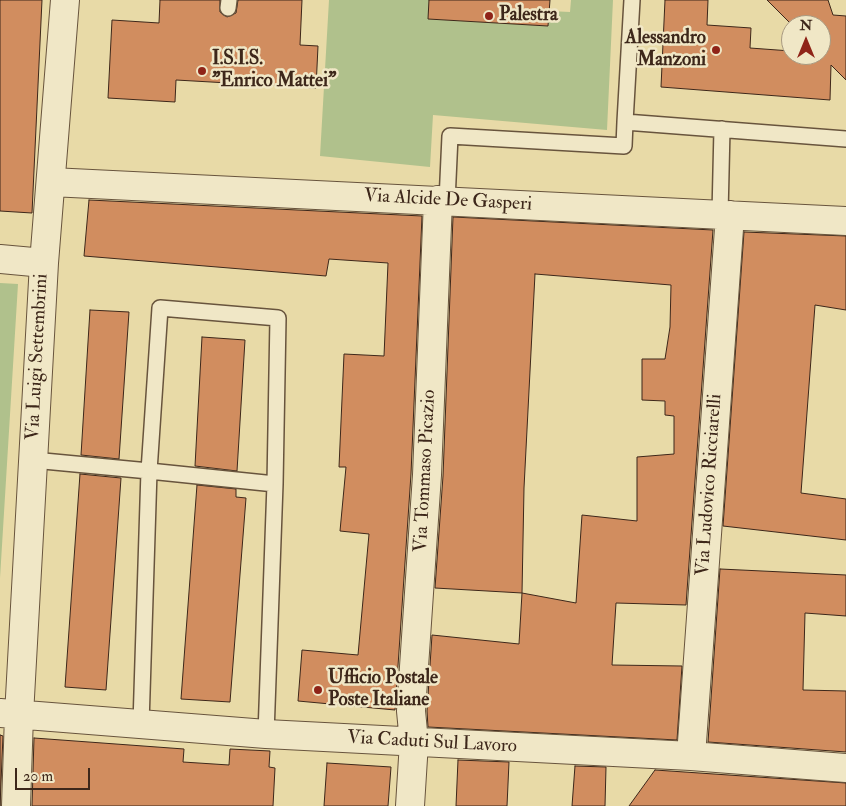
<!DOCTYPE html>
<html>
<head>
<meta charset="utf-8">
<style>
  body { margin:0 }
  #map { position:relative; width:846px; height:806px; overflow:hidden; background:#e8daa7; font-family:"IM FELL Double Pica",serif }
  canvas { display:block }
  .north { position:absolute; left:781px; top:15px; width:50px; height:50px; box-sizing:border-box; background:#f0e7c6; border:1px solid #a89a81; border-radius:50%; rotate:0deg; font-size:14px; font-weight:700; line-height:20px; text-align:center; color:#3d271a }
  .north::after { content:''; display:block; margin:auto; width:18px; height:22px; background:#8f2418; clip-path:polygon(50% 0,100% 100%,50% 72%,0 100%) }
  .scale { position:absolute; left:15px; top:768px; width:75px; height:22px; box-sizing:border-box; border:2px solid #3d271a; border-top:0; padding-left:6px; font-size:15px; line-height:18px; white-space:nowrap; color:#3d271a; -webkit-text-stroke:4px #f0e7c6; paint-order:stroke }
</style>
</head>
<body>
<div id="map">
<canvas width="846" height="806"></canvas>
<div class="north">N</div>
<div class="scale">20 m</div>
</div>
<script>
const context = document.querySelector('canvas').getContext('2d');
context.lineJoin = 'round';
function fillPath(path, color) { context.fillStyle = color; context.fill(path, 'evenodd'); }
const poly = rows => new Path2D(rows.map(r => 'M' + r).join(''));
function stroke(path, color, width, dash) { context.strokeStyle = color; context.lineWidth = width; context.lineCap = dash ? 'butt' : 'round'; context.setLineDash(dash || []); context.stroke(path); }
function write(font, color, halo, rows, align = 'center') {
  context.font = font + ' "IM FELL Double Pica",serif'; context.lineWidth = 5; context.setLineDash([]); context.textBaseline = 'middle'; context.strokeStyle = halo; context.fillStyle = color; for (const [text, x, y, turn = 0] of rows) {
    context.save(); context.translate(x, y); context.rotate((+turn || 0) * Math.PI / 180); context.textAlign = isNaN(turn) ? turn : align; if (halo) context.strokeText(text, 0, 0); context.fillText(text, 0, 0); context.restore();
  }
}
const green = poly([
  [329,0,429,0,429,19,548,26,549,11,570,12,571,0,613,0,607,130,433,115,430,167,320,156],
  [0,283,18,284,0,578]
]);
const building = poly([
  [0,0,42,0,32,213,0,211,0,0],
  [160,0,220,0,220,12,227,17,236,13,238,0,302,0,300,45,318,46,316,88,176,80,175,102,108,98,112,20,159,23,160,0],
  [429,0,550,0,548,26,428,19,429,0],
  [665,0,708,0,707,25,751,28,750,48,791,51,791,55,821,55,821,25,792,25,767,0,828,0,833,15,846,16,846,80,831,65,830,100,661,87,665,0],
  [89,200,422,216,411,474,395,710,298,701,302,650,358,655,369,534,340,531,346,467,339,467,344,354,384,356,388,263,329,259,326,276,84,256,89,200],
  [453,217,713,230,686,605,616,603,612,665,682,666,677,740,428,727,427,711,432,635,519,644,522,593,435,588,443,476,453,217],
  [535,274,671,285,670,327,665,359,642,359,642,400,665,401,665,415,674,416,674,454,637,457,637,521,582,515,576,603,522,593,524,488,535,274],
  [744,232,846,236,846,310,815,305,801,493,846,499,846,540,723,526,744,232],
  [90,310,129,312,119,459,81,455,90,310],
  [202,337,245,340,237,471,195,466,202,337],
  [80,474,121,478,106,690,65,687,80,474],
  [197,485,236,489,236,497,246,498,230,702,181,699,197,485],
  [720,569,846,575,846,616,805,613,803,690,846,691,846,752,708,742,720,569],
  [0,735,3,736,0,806,0,735],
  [34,738,184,749,183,762,229,765,230,749,270,751,269,767,275,768,273,806,32,806,34,738],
  [458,760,509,762,507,806,456,806,458,760],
  [327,763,391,767,388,806,324,806,327,763],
  [575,766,606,767,605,806,572,806,575,766],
  [655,770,846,783,846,806,629,806,655,770]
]);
const lane = poly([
  [632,0,625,122,846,139],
  [228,8,229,0],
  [447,201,450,136,624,146,625,122],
  [720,214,722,129],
  [33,460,149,471,275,484,278,318,160,308,149,471,141,724],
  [266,734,275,484]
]);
const street = poly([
  [51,182,846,221],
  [0,259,44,263],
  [0,713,266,734,691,756,846,768],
  [691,756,730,215],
  [16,806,19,715,44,263,65,0],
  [410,806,414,742,411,711,427,475,438,200]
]);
const markers = [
  [489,16,5,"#8f2418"],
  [716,50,5,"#8f2418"],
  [202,71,5,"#8f2418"],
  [318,690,5,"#8f2418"]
];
const poiNames = [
  ["Palestra",499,16],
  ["Alessandro",706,39,"right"],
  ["Manzoni",706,61,"right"],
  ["I.S.I.S.",212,60],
  ["\"Enrico Mattei\"",212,82],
  ["Ufficio Postale",328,679],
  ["Poste Italiane",328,701]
];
const streetNames = [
  ["Via Alcide De Gasperi",448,201,3],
  ["Via Luigi Settembrini",38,357,-87],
  ["Via Tommaso Picazio",426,471,-87],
  ["Via Ludovico Ricciarelli",710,485,-86],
  ["Via Caduti Sul Lavoro",432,743,3]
];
fillPath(green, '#b0c18c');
fillPath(building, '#d18d5f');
stroke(building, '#3d271a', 1);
stroke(lane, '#68543d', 18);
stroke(street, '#68543d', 30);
stroke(lane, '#f0e7c6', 15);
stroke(street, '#f0e7c6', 28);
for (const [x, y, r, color] of markers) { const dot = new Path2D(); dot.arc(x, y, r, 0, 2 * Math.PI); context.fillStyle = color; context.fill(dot); stroke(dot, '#f0e7c6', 2); }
write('bold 19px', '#3d271a', '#f0e7c6', poiNames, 'left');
write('19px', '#3d271a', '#f0e7c6', streetNames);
</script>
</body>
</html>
